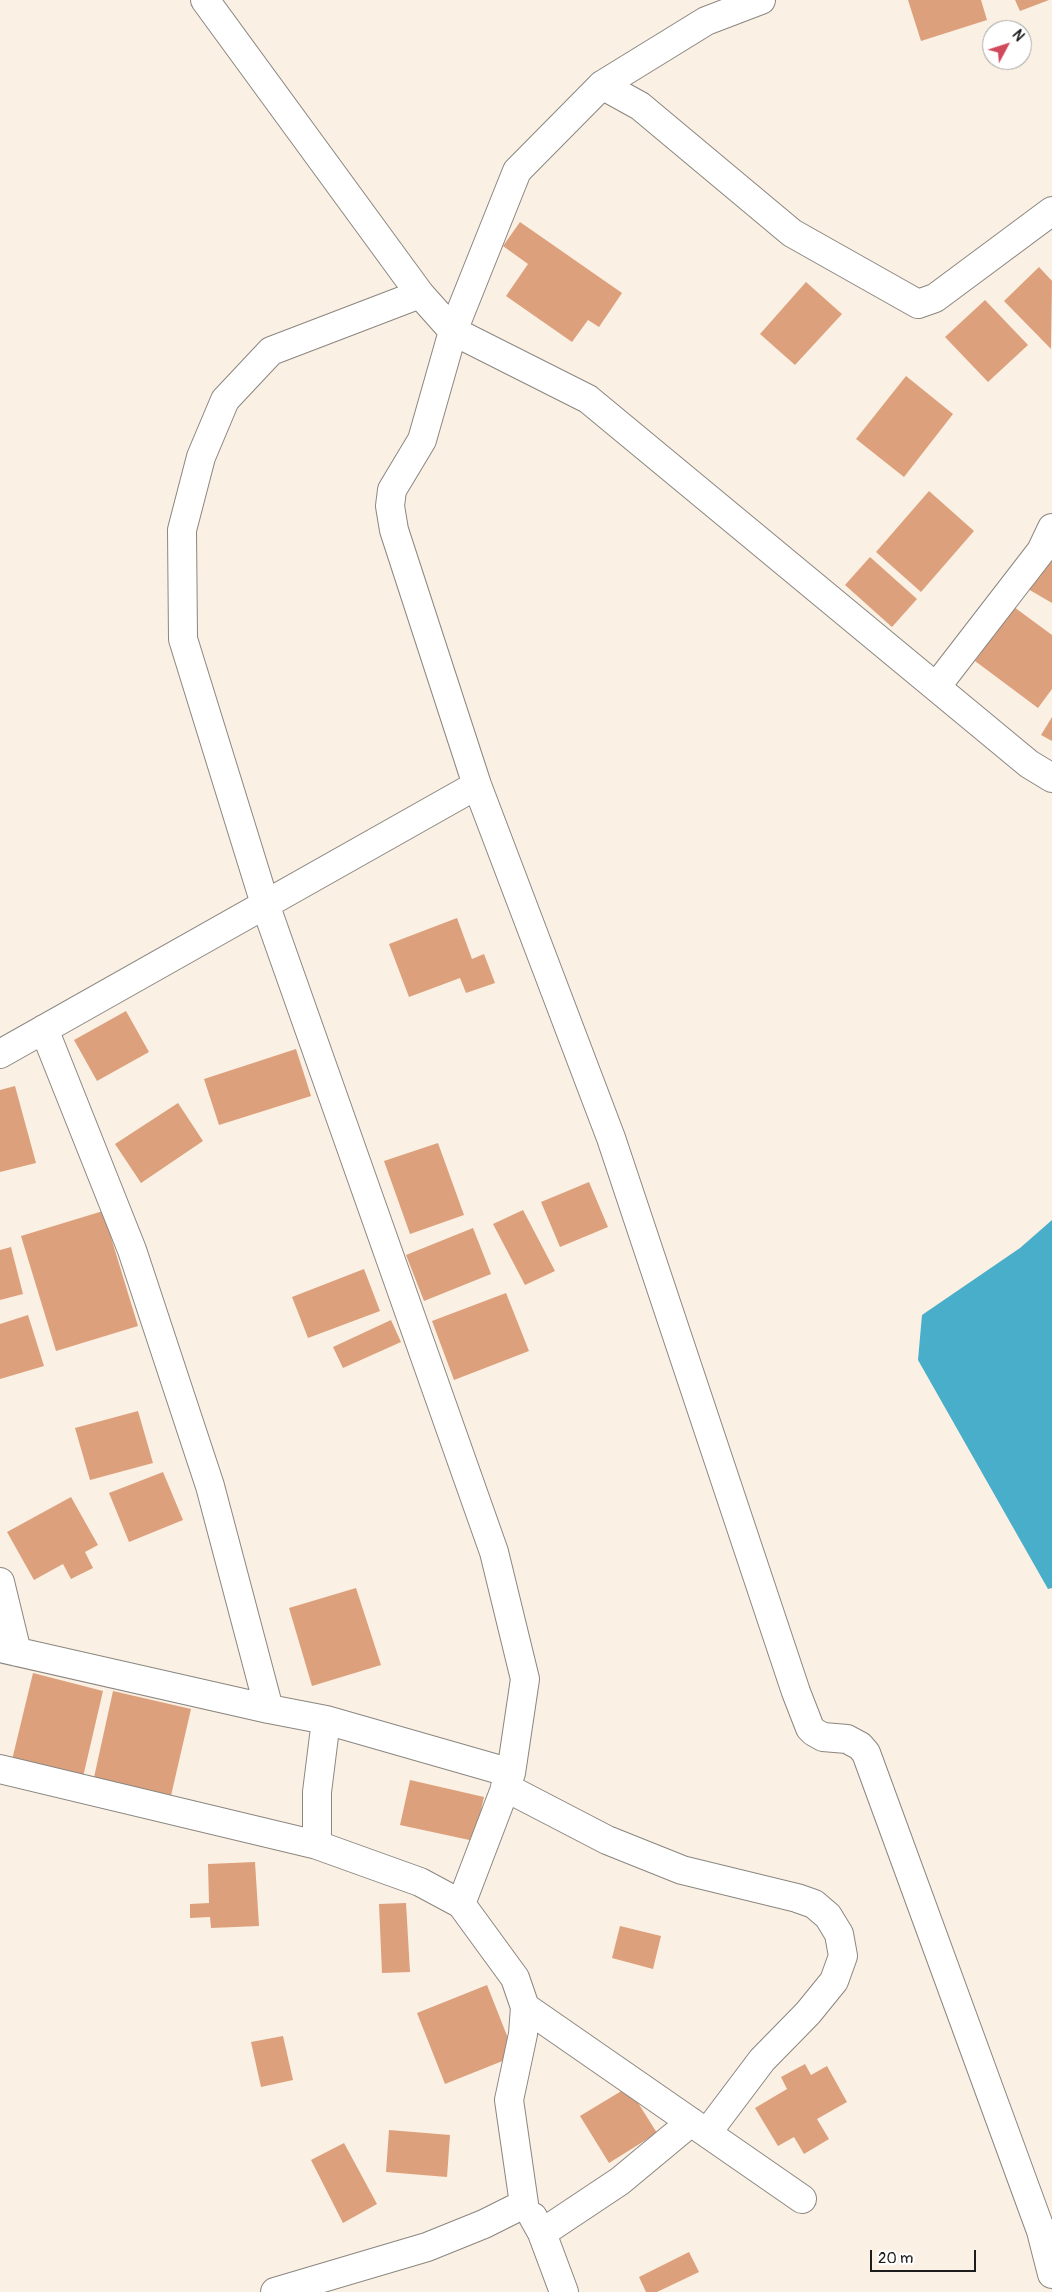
<!DOCTYPE html>
<html>
<head>
<meta charset="utf-8">
<style>
  body { margin:0 }
  #map { position:relative; width:1052px; height:2292px; overflow:hidden; background:#faf0e3; font-family:Pangolin,sans-serif }
  canvas { display:block }
  .north { position:absolute; left:982px; top:20px; width:50px; height:50px; box-sizing:border-box; background:#fff; border:1px solid #a4a4a4; border-radius:50%; rotate:50deg; font-size:14px; font-weight:700; line-height:20px; text-align:center; color:#1c1c1c }
  .north::after { content:''; display:block; margin:auto; width:18px; height:22px; background:#d1495b; clip-path:polygon(50% 0,100% 100%,50% 72%,0 100%) }
  .scale { position:absolute; left:870px; top:2250px; width:106px; height:22px; box-sizing:border-box; border:2px solid #1c1c1c; border-top:0; padding-left:6px; font-size:15px; line-height:18px; white-space:nowrap; color:#1c1c1c; -webkit-text-stroke:4px #fff; paint-order:stroke }
</style>
</head>
<body>
<div id="map">
<canvas width="1052" height="2292"></canvas>
<div class="north">N</div>
<div class="scale">20 m</div>
</div>
<script>
const context = document.querySelector('canvas').getContext('2d');
context.lineJoin = 'round';
function fillPath(path, color) { context.fillStyle = color; context.fill(path, 'evenodd'); }
const poly = rows => new Path2D(rows.map(r => 'M' + r).join(''));
function stroke(path, color, width, dash) { context.strokeStyle = color; context.lineWidth = width; context.lineCap = dash ? 'butt' : 'round'; context.setLineDash(dash || []); context.stroke(path); }
const water = poly([
  [1052,1220,1052,1588,1048,1589,918,1360,922,1315,1020,1248]
]);
const building = poly([
  [908,0,981,0,987,20,921,41],
  [1015,0,1049,0,1020,11],
  [520,222,622,293,599,327,588,320,572,342,506,296,528,264,503,246],
  [1039,267,1052,281,1051,349,1004,301],
  [806,282,842,314,795,365,760,334],
  [985,300,1028,345,988,382,945,337],
  [906,376,953,414,904,477,856,439],
  [929,491,974,531,921,592,876,552],
  [1052,548,1052,603,1028,589],
  [870,557,917,599,892,627,845,585],
  [1014,607,1052,635,1052,689,1038,708,975,661],
  [1052,717,1052,741,1041,735],
  [457,918,472,959,484,954,495,983,466,993,460,978,409,997,389,944],
  [126,1011,149,1052,97,1081,74,1040],
  [296,1049,311,1096,219,1125,204,1079],
  [15,1086,36,1163,0,1172,0,1090],
  [178,1103,203,1141,141,1183,115,1144],
  [438,1143,464,1215,410,1234,384,1161],
  [589,1182,608,1227,560,1247,541,1202],
  [523,1210,555,1271,525,1285,493,1224],
  [103,1211,138,1326,56,1351,21,1236],
  [473,1228,491,1274,424,1301,406,1255],
  [11,1247,23,1294,0,1300,0,1250],
  [364,1269,380,1311,308,1338,292,1297],
  [506,1293,529,1351,454,1380,432,1321],
  [28,1315,44,1366,0,1379,0,1324],
  [391,1320,401,1342,343,1368,333,1347],
  [138,1411,153,1463,90,1480,75,1428],
  [163,1472,183,1520,129,1542,109,1493],
  [71,1497,98,1545,85,1552,93,1568,71,1579,63,1564,34,1580,7,1532],
  [356,1588,381,1665,312,1686,289,1608],
  [33,1673,103,1691,83,1777,12,1760],
  [113,1691,191,1709,170,1800,93,1782],
  [410,1780,484,1797,474,1841,400,1825],
  [255,1862,259,1926,211,1928,210,1917,190,1918,190,1904,209,1903,208,1864],
  [406,1903,410,1972,382,1973,379,1904],
  [620,1926,661,1936,653,1969,612,1958],
  [487,1985,515,2056,445,2084,417,2013],
  [283,2036,293,2080,261,2087,251,2042],
  [805,2064,811,2075,827,2066,847,2102,817,2119,829,2139,804,2154,794,2137,778,2146,755,2108,787,2089,781,2077],
  [628,2087,657,2133,609,2163,580,2116],
  [389,2130,450,2135,447,2177,386,2172],
  [344,2143,377,2204,343,2223,311,2160],
  [689,2252,699,2272,657,2292,646,2292,639,2277]
]);
const street = poly([
  [205,0,420,294,453,331,588,399,1029,764,1052,778],
  [761,0,706,21,602,85,517,171,453,331,422,440,392,490,390,506,394,530,477,785,611,1138,796,1692,810,1728,814,1732,823,1737,847,1739,860,1746,866,1753,1041,2231,1052,2274],
  [602,85,640,106,792,233,918,304,935,298,1052,211],
  [420,294,271,351,225,400,201,457,182,530,183,639,265,904,494,1552,525,1679,511,1773,461,1904],
  [936,687,1041,551,1052,528],
  [44,1029,132,1250,210,1486,269,1709],
  [0,1054,477,785],
  [0,1582,17,1652],
  [0,1648,269,1709,326,1720,317,1792,317,1845,420,1882,461,1904,515,1978,525,2007,523,2034,509,2100,524,2204,484,2224,427,2247,275,2292],
  [326,1720,511,1773],
  [0,1769,317,1845],
  [505,1787,607,1840,682,1870,797,1898,814,1904,828,1916,839,1934,843,1956,834,1981,808,2013,762,2060,707,2133],
  [525,2007,802,2199],
  [533,2217,542,2233,564,2292],
  [542,2233,620,2181,691,2122]
]);
fillPath(water, '#49aec9');
fillPath(building, '#dda07c');
stroke(street, '#8b8680', 30);
stroke(street, '#fff', 28);
</script>
</body>
</html>
